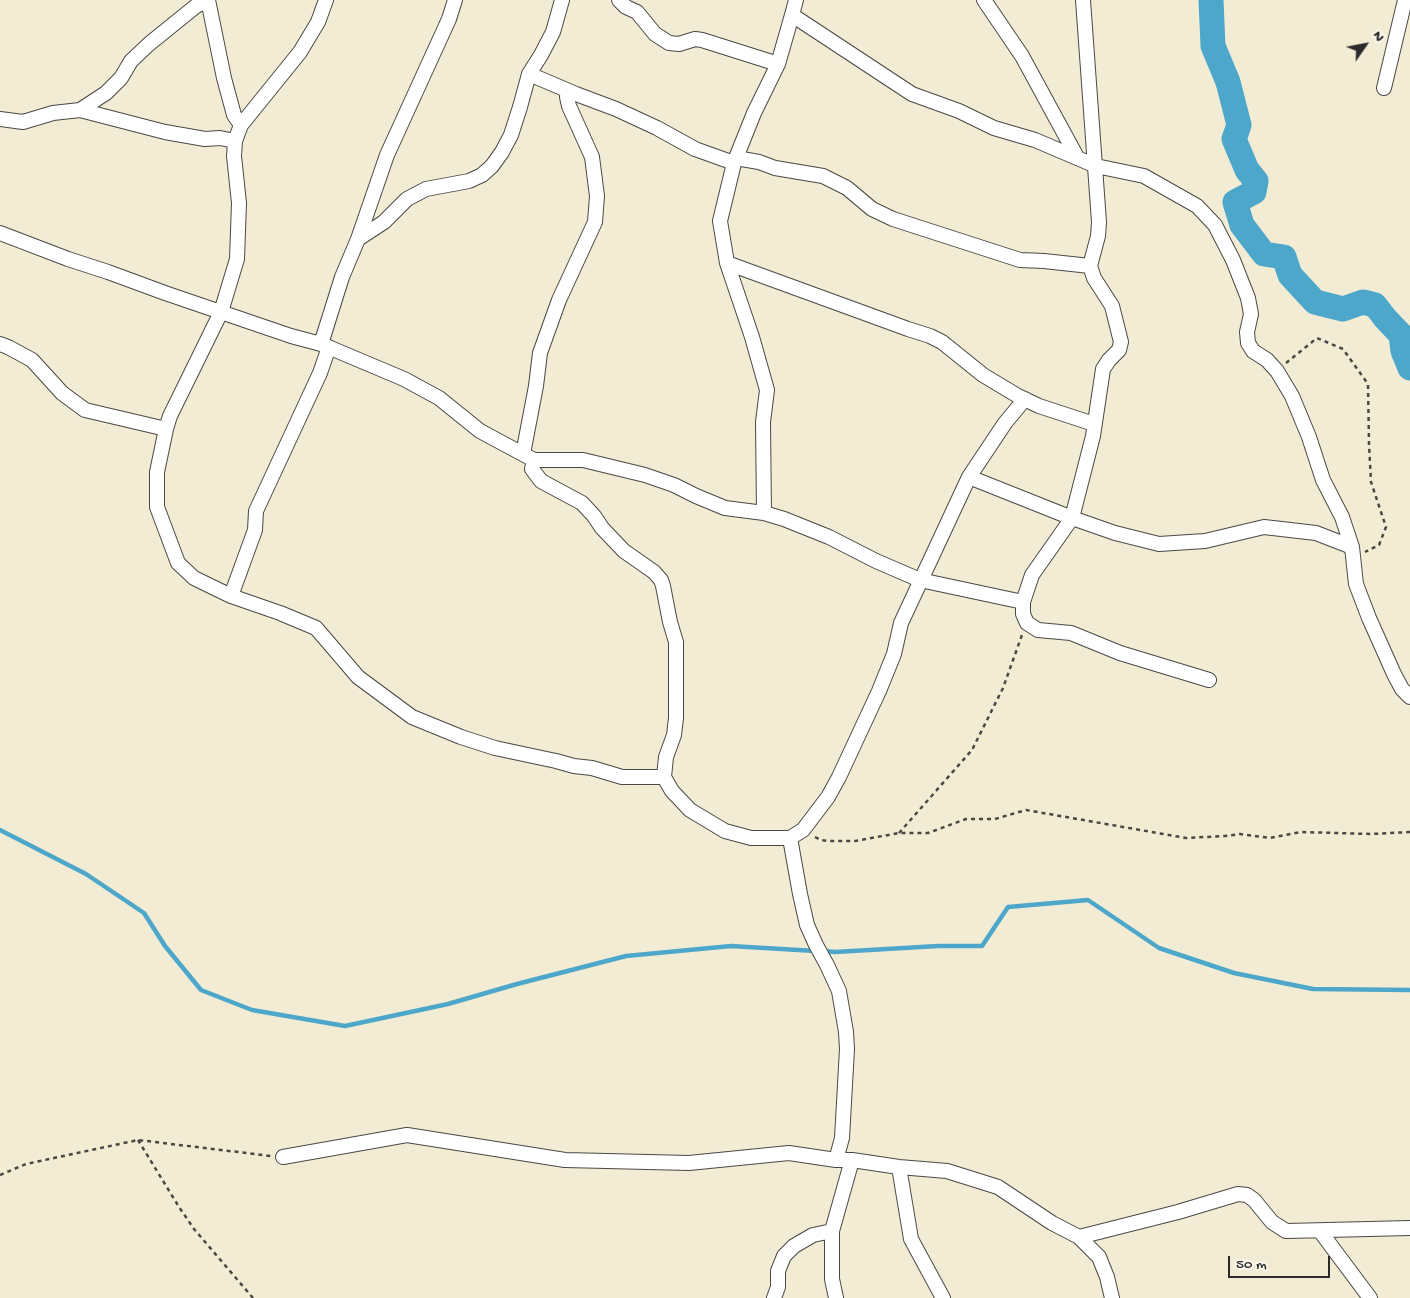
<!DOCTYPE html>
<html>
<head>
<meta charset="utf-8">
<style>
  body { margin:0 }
  #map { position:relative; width:1410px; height:1298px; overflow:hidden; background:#f3ecd5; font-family:"Gochi Hand",sans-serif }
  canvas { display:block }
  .north { position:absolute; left:1340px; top:20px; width:50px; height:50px; -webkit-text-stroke:4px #fbf7ec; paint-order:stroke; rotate:57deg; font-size:14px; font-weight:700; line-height:20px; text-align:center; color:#2b2b2b }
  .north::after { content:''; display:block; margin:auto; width:18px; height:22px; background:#2b2b2b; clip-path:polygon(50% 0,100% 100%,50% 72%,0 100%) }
  .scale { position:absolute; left:1228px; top:1256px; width:102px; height:22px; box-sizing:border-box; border:2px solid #2b2b2b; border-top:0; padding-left:6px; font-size:15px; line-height:18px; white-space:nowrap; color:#2b2b2b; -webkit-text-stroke:4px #fbf7ec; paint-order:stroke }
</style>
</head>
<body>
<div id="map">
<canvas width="1410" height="1298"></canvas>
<div class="north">N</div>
<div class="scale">50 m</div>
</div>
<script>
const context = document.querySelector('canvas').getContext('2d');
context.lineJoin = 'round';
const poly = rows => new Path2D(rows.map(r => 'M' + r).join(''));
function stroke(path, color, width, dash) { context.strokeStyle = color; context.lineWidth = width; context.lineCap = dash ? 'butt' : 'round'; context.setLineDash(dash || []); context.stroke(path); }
const stream = poly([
  [0,830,86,874,144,913,165,946,201,990,252,1010,345,1026,448,1004,517,984,626,956,731,946,815,951],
  [823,951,835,952,938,946,982,946,1008,907,1088,900,1159,948,1234,973,1313,989,1410,990]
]);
const river = poly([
  [1211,0,1213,46,1228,82,1239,125,1234,139,1247,170,1256,181,1254,192,1235,202,1242,225,1264,254,1284,257,1290,275,1315,302,1343,309,1363,302,1375,305,1385,318,1401,335,1403,351,1410,368]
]);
const path = poly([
  [1286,363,1317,338,1343,349,1368,384,1369,444,1371,482,1386,527,1379,545,1365,552],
  [899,833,972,750,1003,688,1022,635],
  [815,837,821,840,828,841,855,841,899,833,928,833,966,819,995,819,1026,810,1186,838,1225,836,1240,834,1270,838,1301,832,1371,834,1410,832],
  [138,1140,179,1207,194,1229,253,1298],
  [0,1175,26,1164,138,1140,271,1156]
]);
const street = poly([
  [208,0,224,78,234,115,241,125],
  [619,0,626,7,637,12,655,34,669,43,679,44,695,39,702,40,778,64],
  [796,0,792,15,912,94,959,111,994,128,1035,140,1096,166,1144,176,1197,206,1215,225,1233,260,1248,298,1251,314,1247,332,1248,343,1253,351,1267,360,1277,371,1292,396,1309,437,1323,480,1342,517,1352,547,1356,584,1369,618,1394,674,1402,689,1410,697],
  [984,0,1022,56,1077,157],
  [1083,0,1099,222,1098,236,1090,266,1094,278,1112,306,1121,342,1119,350,1109,360,1103,369,1093,436,1072,518,1032,575,1023,602,1023,614,1027,623,1038,630,1071,633,1120,653,1209,680],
  [529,74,576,94,616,109,657,128,695,149,734,163],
  [1384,88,1405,0],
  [80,110,106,93,121,78,131,61,149,44,196,6,202,3,208,3],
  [0,119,23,122,53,113,80,110,165,132,205,139,220,138,235,141],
  [736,158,759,162,775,168,823,176,847,188,872,209,893,219,1020,260,1044,261,1090,266],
  [0,233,68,259,108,272,165,293,291,336,321,344,404,379,439,398,480,431,534,460,532,469,541,481,582,503,594,516,602,528,624,551,654,572,661,580,663,586,670,622,676,642,676,718,674,735,666,757,664,777,672,791,690,810,725,831,751,838,790,838,800,894,807,925,816,945,827,965,839,991,846,1032,847,1049,842,1138,836,1160],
  [358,239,387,155,449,19,455,0],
  [727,263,908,329,930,336,942,342,983,375,1018,396,1039,406,1094,424],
  [0,344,8,347,32,360,62,393,85,410,166,429,157,472,157,507,178,563,194,578,231,596,280,613,316,628,358,677,412,717,461,737,495,748,556,761,574,766,592,768,622,777,664,777],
  [321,344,342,277,358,239,384,222,407,199,426,189,469,181,482,175,492,166,502,152,511,135,520,107,529,74,541,55,553,32,562,0],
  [166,429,170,416,221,312,237,259,239,203,234,156,235,141,241,125,300,52,318,22,326,0],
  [523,454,536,386,540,353,559,300,595,222,597,196,592,157,569,106,567,97,569,91],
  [534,460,583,460,645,475,674,485,696,496,725,508,764,513,784,519,829,537,876,561,920,580,1023,602],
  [969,477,1072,518,1115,533,1159,544,1205,541,1264,527,1316,533,1352,547],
  [764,513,763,422,767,390,752,337,727,263,720,221,734,163,754,113,778,64,792,15],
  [231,596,255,530,256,511,320,373,329,347],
  [790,838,803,830,828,797,839,777,879,691,894,654,901,623,969,477,1005,423,1025,399],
  [283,1157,407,1135,565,1160,689,1163,789,1153,836,1160,852,1160,899,1167,947,1171,998,1187,1052,1223,1079,1237,1099,1257,1107,1277,1112,1298],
  [899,1167,911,1239,943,1298],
  [1320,1231,1370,1298],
  [1079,1237,1178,1212,1238,1194,1247,1195,1254,1200,1272,1222,1286,1231,1410,1228],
  [774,1298,778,1287,778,1271,784,1256,794,1246,813,1235,832,1231],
  [836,1298,832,1279,832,1231,852,1160]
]);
stroke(stream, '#4da7ca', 4.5);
stroke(river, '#4da7ca', 25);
stroke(street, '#494844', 16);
stroke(path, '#494844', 2.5, [4, 4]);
stroke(street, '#fff', 14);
</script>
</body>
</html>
